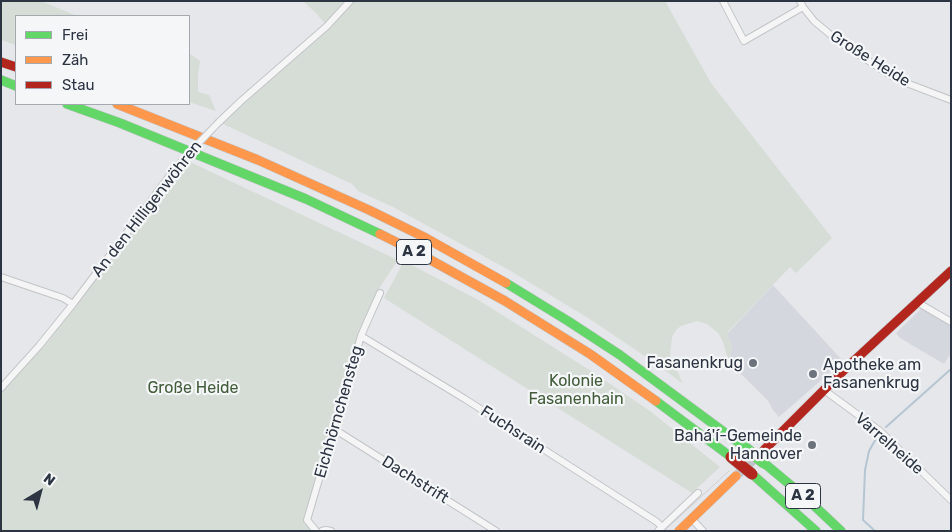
<!DOCTYPE html>
<html>
<head>
<meta charset="utf-8">
<style>
  body { margin:0 }
  #map { position:relative; width:952px; height:532px; overflow:hidden; background:#e5e7ea; font-family:Rubik,sans-serif }
  canvas { display:block }
  .frame { position:absolute; inset:0; border:2px solid #2d3542; pointer-events:none }
  .legend { position:absolute; left:15px; top:15px; width:175px; height:90px; box-sizing:border-box; background:#f4f6f8; border:1px solid #a4a9af; margin:0; padding:6px 9px; list-style:none; font-size:15px; color:#2d3542 }
  .legend li { display:flex; align-items:center; gap:10px; height:25px }
  .legend b { width:25px; border:1px solid #a4a9af }
  .north { position:absolute; left:15px; top:467px; width:50px; height:50px; -webkit-text-stroke:4px #f4f6f8; paint-order:stroke; rotate:37deg; font-size:14px; font-weight:700; line-height:20px; text-align:center; color:#2d3542 }
  .north::after { content:''; display:block; margin:auto; width:18px; height:22px; background:#2d3542; clip-path:polygon(50% 0,100% 100%,50% 72%,0 100%) }
</style>
</head>
<body>
<div id="map">
<canvas width="952" height="532"></canvas>
<div class="frame"></div>
<ul class="legend">
<li><b style="height:6px;background:#63d668"></b>Frei</li>
<li><b style="height:6px;background:#ff974d"></b>Zäh</li>
<li><b style="height:6px;background:#b3261e"></b>Stau</li>
</ul>
<div class="north">N</div>
</div>
<script>
const context = document.querySelector('canvas').getContext('2d');
context.lineJoin = 'round';
function fillPath(path, color) { context.fillStyle = color; context.fill(path, 'evenodd'); }
const poly = rows => new Path2D(rows.map(r => 'M' + r).join(''));
function stroke(path, color, width, dash) { context.strokeStyle = color; context.lineWidth = width; context.lineCap = dash ? 'butt' : 'round'; context.setLineDash(dash || []); context.stroke(path); }
function write(font, color, halo, rows, align = 'center') {
  context.font = font + ' Rubik,sans-serif'; context.lineWidth = 4.5; context.setLineDash([]); context.textBaseline = 'middle'; context.strokeStyle = halo; context.fillStyle = color; for (const [text, x, y, turn = 0] of rows) {
    context.save(); context.translate(x, y); context.rotate((+turn || 0) * Math.PI / 180); context.textAlign = isNaN(turn) ? turn : align; if (halo) context.strokeText(text, 0, 0); context.fillText(text, 0, 0); context.restore();
  }
}
const built = poly([
  [773,285,843,361,779,417,773,410,768,401,729,362,732,346,727,334],
  [923,307,951,324,951,353,944,364,900,338,896,333]
]);
const green = poly([
  [1,1,41,1,77,16,16,16,16,45,1,40],
  [303,1,665,1,711,83,832,238,796,273,790,267,727,333,732,346,729,362,723,342,721,338,718,333,707,324,697,321,681,326,676,330,672,337,670,355,683,384,661,367,588,318,509,270,393,207,358,191,352,184,219,122,327,26,316,13],
  [189,53,200,61,198,75,198,92,209,95,216,111,189,102],
  [190,162,398,260,378,290,359,336,330,427,334,429,307,520,316,531,1,531,1,393,48,341,121,245,170,185],
  [404,261,480,301,591,371,650,411,720,467,692,493,384,298]
]);
const stream = poly([
  [886,427,951,369],
  [875,531,863,520,865,470,869,451,877,437]
]);
const secondaryTunnel = poly([
  [736,476,761,453]
]);
const street = poly([
  [723,1,744,41,803,7],
  [800,1,803,7,814,21,838,41,893,77,909,84,951,100],
  [219,122,241,101,327,26,350,1],
  [1,277,63,298,73,304],
  [919,302,922,305,951,322],
  [361,336,465,399,657,522,662,527],
  [1,388,39,346,73,304,174,170],
  [824,390,880,431,951,500],
  [334,429,496,531],
  [692,519,703,531],
  [316,531,307,520,361,336,367,322,380,293],
  [322,531,326,530,331,531],
  [658,531,698,493]
]);
const fast = poly([
  [1,80,16,86],
  [67,104,120,123,306,199,380,234],
  [506,283,568,321,620,355,743,446],
  [656,401,731,457],
  [764,463,806,498,841,531],
  [752,474,816,531]
]);
const slow = poly([
  [117,104,258,160,369,210,424,237,506,283],
  [380,234,418,253,505,301,590,354,656,401],
  [679,531,736,476]
]);
const jam = poly([
  [1,62,16,67],
  [764,450,843,371,951,271]
]);
const tram = poly([
  [664,531,729,471]
]);
const streetBridge = poly([
  [174,170,191,151,219,122]
]);
const fastBridge = poly([
  [743,446,764,463]
]);
const jamBridge = poly([
  [731,457,752,474]
]);
const markers = [
  [753,363,5,"#6d737d"],
  [813,374,5,"#6d737d"],
  [812,445,5,"#6d737d"]
];
const shields = [
  [414,252,35],
  [803,496,35]
];
const shieldNames = [
  ["A 2",414,252],
  ["A 2",803,496]
];
const streetNames = [
  ["Große Heide",870,59,32],
  ["An den Hilligenwöhren",147,209,-52],
  ["Eichhörnchensteg",339,412,-74],
  ["Fuchsrain",513,430,33],
  ["Varrelheide",889,444,41],
  ["Dachstrift",415,480,32]
];
const poiNames = [
  ["Fasanenkrug",743,363],
  ["Apotheke am",823,365,"left"],
  ["Fasanenkrug",823,383,"left"],
  ["Bahá'í-Gemeinde",802,436],
  ["Hannover",802,454]
];
const parkNames = [
  ["Kolonie",576,381],
  ["Fasanenhain",576,399],
  ["Große Heide",193,388]
];
fillPath(built, '#d4d7dd');
fillPath(green, '#d6ddd6');
stroke(stream, '#b6c5d2', 2);
stroke(secondaryTunnel, '#c0c3c8', 9, [9, 4.5]);
stroke(street, '#c3c5c8', 8);
stroke(fast, '#c3c5c8', 10);
stroke(slow, '#c3c5c8', 10);
stroke(jam, '#c3c5c8', 10);
stroke(street, '#f5f5f6', 6);
stroke(fast, '#63d668', 9);
stroke(slow, '#ff974d', 9);
stroke(jam, '#b3261e', 9);
stroke(tram, '#ced0d2', 1);
stroke(streetBridge, '#c3c5c8', 8, []);
stroke(fastBridge, '#b8babe', 12, []);
stroke(jamBridge, '#b8babe', 12, []);
stroke(streetBridge, '#f5f5f6', 6);
stroke(fastBridge, '#63d668', 11);
stroke(jamBridge, '#b3261e', 11);
for (const [x, y, r, color] of markers) { const dot = new Path2D(); dot.arc(x, y, r, 0, 2 * Math.PI); context.fillStyle = color; context.fill(dot); stroke(dot, '#f4f6f8', 2); }
for (const [x, y, w] of shields) { const box = new Path2D(); box.roundRect(x - w / 2, y - 12.5, w, 25, 4); context.fillStyle = '#f4f6f8'; context.fill(box); stroke(box, '#2d3542', 1); }
write('bold 15px', '#2d3542', null, shieldNames);
write('16px', '#2d3542', '#f4f6f8', streetNames);
write('16px', '#2d3542', '#f4f6f8', poiNames, 'right');
write('16px', '#435d3b', '#f4f6f8', parkNames);
</script>
</body>
</html>
